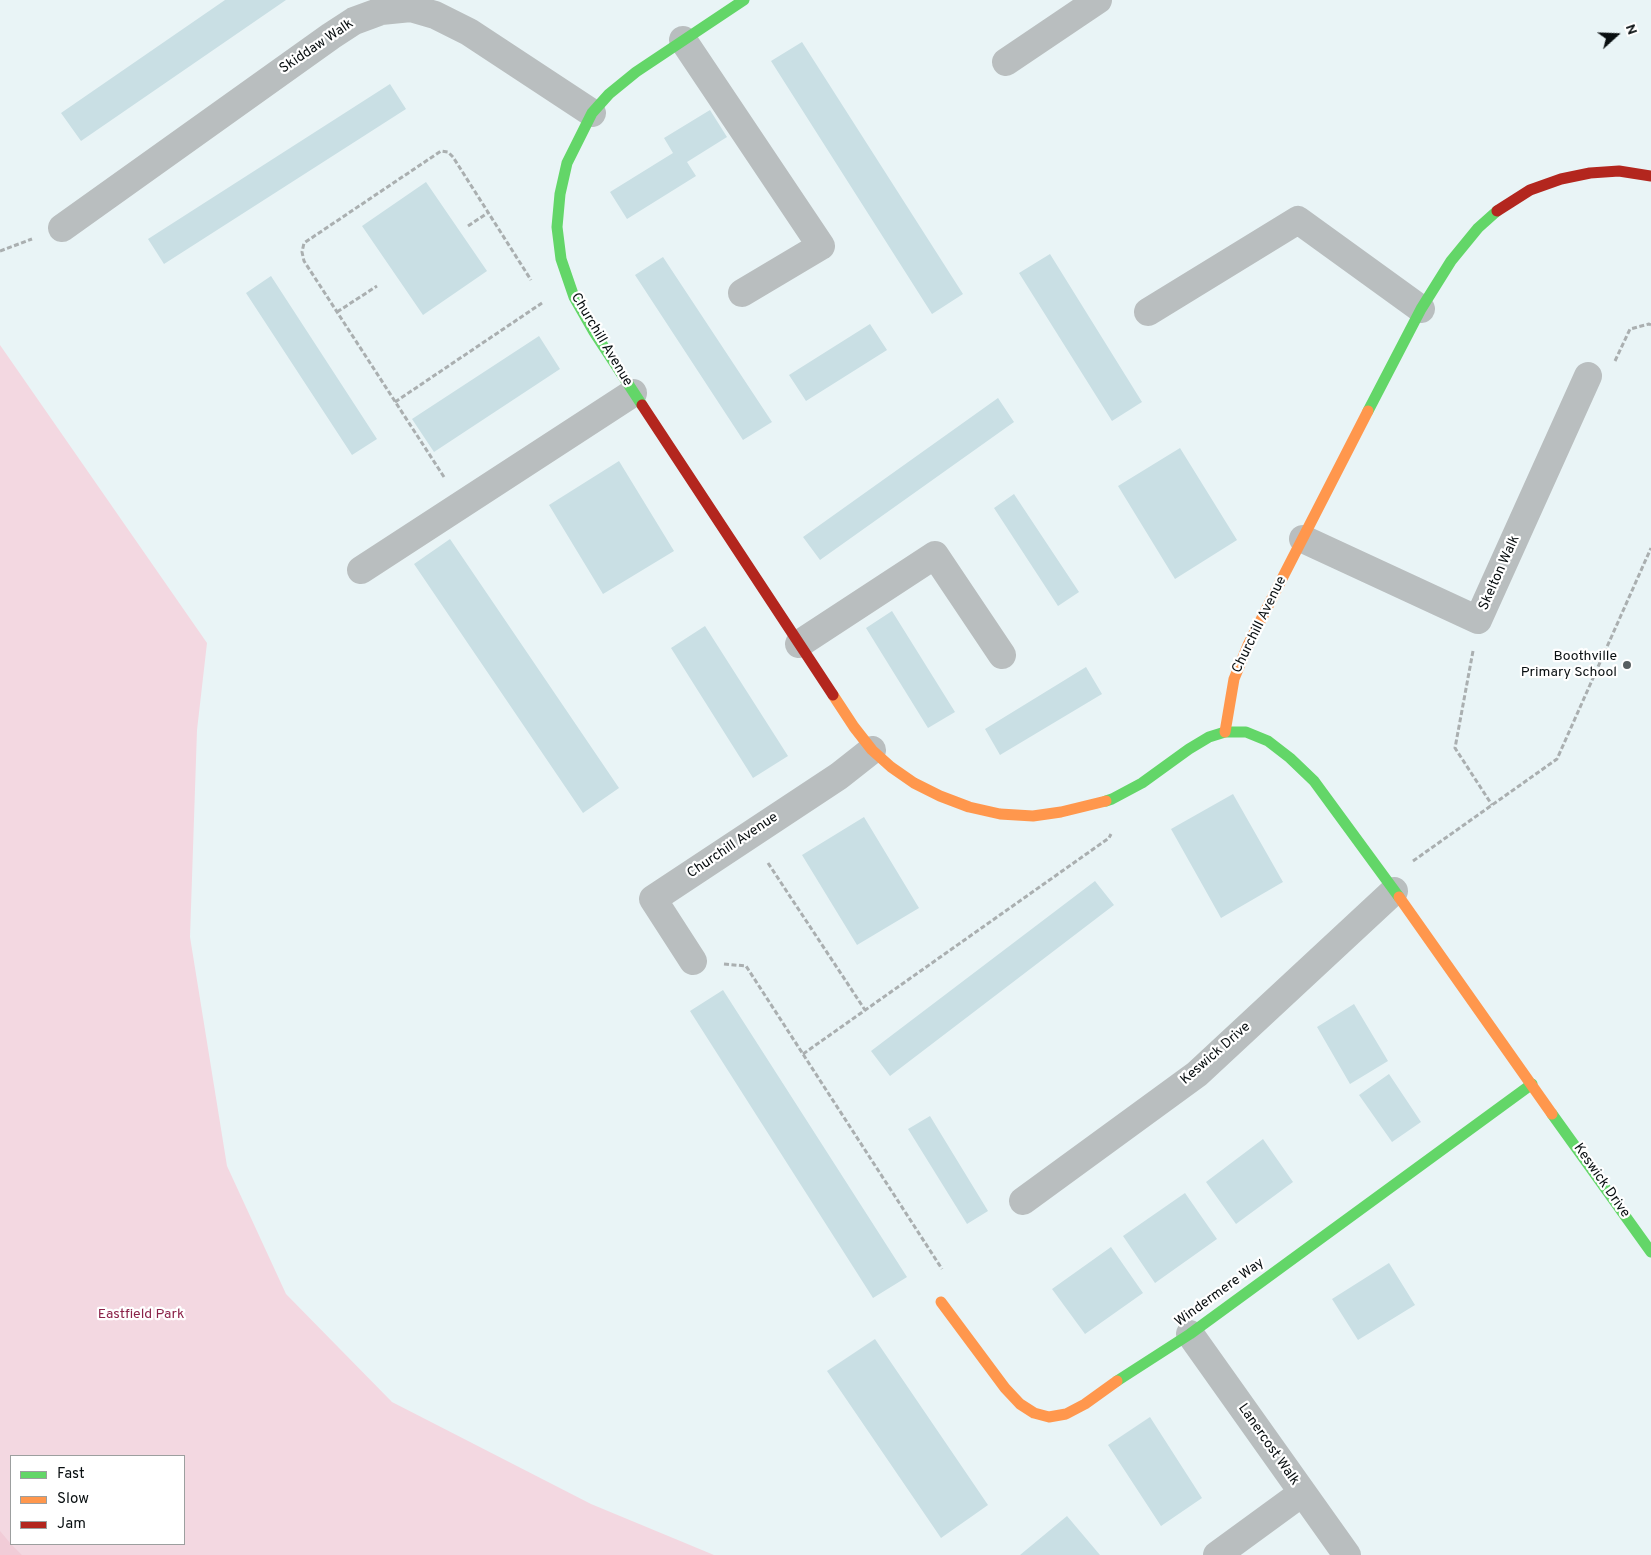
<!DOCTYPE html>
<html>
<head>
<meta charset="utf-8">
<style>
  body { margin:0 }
  #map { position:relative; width:1651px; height:1555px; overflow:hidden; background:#e9f4f6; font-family:Overpass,sans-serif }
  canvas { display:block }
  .legend { position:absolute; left:10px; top:1455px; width:175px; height:90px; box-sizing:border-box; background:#fff; border:1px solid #9c9f9f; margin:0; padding:6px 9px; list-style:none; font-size:15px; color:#080e10 }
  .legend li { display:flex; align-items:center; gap:10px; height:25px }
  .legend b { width:25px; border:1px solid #9c9f9f }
  .north { position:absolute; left:1591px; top:10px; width:50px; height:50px; -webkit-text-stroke:4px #fff; paint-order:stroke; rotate:70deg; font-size:14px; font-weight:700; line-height:20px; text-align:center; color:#080e10 }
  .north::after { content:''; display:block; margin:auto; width:18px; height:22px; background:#080e10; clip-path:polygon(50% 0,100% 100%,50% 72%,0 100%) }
</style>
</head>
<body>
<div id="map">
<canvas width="1651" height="1555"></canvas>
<ul class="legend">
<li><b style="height:6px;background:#63d668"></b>Fast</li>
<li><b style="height:6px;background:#ff974d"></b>Slow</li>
<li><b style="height:6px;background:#b3261e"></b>Jam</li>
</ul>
<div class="north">N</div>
</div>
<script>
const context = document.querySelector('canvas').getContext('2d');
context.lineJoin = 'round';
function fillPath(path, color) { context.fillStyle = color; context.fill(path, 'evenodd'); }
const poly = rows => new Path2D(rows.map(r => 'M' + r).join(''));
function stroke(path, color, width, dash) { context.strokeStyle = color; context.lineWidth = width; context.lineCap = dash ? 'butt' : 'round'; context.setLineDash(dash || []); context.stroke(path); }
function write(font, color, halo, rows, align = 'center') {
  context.font = font + ' Overpass,sans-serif'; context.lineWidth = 4.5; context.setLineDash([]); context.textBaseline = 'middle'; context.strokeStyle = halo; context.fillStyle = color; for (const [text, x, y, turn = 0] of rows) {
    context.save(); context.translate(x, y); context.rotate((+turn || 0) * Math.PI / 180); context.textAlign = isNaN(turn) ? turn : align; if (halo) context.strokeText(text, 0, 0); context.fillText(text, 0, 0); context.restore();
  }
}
const green = poly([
  [0,345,207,643,197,730,190,937,227,1166,286,1294,392,1402,591,1504,714,1555,0,1555],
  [11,1456,184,1456,184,1544,11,1544]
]);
const forest = poly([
  [0,1531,11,1544,22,1555,0,1555]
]);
const building = poly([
  [225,0,286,0,81,141,61,113],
  [802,42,963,294,932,314,771,61],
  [390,84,406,109,164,264,148,239],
  [710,110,727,137,687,162,696,176,627,219,610,192,673,153,664,138],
  [426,182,487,271,423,315,362,226],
  [1050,254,1142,402,1112,421,1019,273],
  [663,257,772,422,743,440,635,275],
  [271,276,377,439,352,455,246,293],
  [870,324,887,350,806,401,789,375],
  [539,336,560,369,434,452,412,419],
  [998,398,1014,422,820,560,803,537],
  [1180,448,1237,540,1175,579,1118,486],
  [619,461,674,551,603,594,549,505],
  [1014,494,1079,592,1058,606,994,508],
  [450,539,619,788,583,813,414,564],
  [892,611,955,712,928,728,866,628],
  [705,626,788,756,753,778,671,648],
  [1086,667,1102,694,1000,755,985,729],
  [1233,794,1283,882,1221,918,1171,829],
  [864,817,919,908,857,945,802,855],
  [1095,881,1114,905,890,1076,871,1051],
  [723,990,907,1277,873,1298,690,1011],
  [1354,1004,1388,1061,1350,1084,1317,1027],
  [1389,1074,1421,1122,1392,1142,1359,1095],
  [930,1116,988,1211,967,1224,908,1129],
  [1263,1139,1293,1182,1236,1224,1206,1182],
  [1185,1193,1217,1239,1155,1283,1123,1236],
  [1111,1247,1143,1293,1085,1334,1052,1289],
  [1389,1263,1415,1305,1358,1340,1332,1299],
  [875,1339,988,1505,941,1538,827,1371],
  [1150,1417,1202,1498,1161,1526,1108,1445],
  [1067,1516,1100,1555,1020,1555]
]);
const path = poly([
  [468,226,489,212],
  [0,251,32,239],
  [337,312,377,286],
  [1615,361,1630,329,1649,324,1651,325],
  [395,402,542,303],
  [444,477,304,261,302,252,304,243,441,151,448,152,453,157,531,280],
  [1473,651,1455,748,1492,805],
  [1413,861,1557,759,1651,548],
  [768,863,865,1010],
  [724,964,746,966,942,1269],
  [803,1054,1109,838,1111,834]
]);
const street = poly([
  [683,40,821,246,742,293],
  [1006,62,1098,0],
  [62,228,331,36,354,21,381,11,411,8,435,15,469,32,592,113],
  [1148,312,1298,220,1421,309],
  [1303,539,1478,620,1588,376],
  [361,570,633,393],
  [799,644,935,555,1002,655],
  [693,961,653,899,839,776,872,750],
  [1023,1201,1197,1074,1394,891],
  [1190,1334,1347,1555],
  [1217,1555,1302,1493]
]);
const fast = poly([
  [642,405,594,332,574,297,561,259,557,227,560,194,567,163,592,113,609,94,636,72,744,0],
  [1368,411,1421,309,1451,261,1478,228,1497,211],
  [1106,801,1112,799,1142,783,1189,749,1209,737,1225,732,1246,732,1268,741,1290,758,1314,781,1399,897],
  [1552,1114,1651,1252],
  [1117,1381,1190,1334,1532,1084]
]);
const slow = poly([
  [833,695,854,727,872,750,891,767,914,783,940,796,969,807,1000,814,1033,816,1061,812,1106,801],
  [1225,732,1234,679,1248,645,1368,411],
  [1399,897,1552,1114],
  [941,1302,1005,1388,1020,1404,1034,1413,1049,1417,1066,1414,1085,1404,1117,1381]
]);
const jam = poly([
  [1497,211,1530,190,1561,179,1590,173,1619,171,1651,176],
  [642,405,833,695]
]);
const markers = [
  [1627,665,5,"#575e60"]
];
const streetNames = [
  ["Skiddaw Walk",317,47,-34],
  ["Churchill Avenue",601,340,59],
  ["Skelton Walk",1500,573,-66],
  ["Churchill Avenue",1260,625,-64],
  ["Churchill Avenue",733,846,-34],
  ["Keswick Drive",1216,1054,-41],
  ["Keswick Drive",1601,1181,55],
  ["Windermere Way",1220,1293,-36],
  ["Lanercost Walk",1268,1445,55]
];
const poiNames = [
  ["Boothville",1617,657],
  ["Primary School",1617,673]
];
const parkNames = [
  ["Eastfield Park",141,1315]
];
fillPath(green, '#f3d8e1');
fillPath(forest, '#f1ccd7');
fillPath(building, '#c9dfe4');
stroke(path, '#aaafb0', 3, [5, 2.5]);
stroke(street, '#b9bebf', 28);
stroke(fast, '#63d668', 11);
stroke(slow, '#ff974d', 11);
stroke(jam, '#b3261e', 11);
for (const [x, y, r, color] of markers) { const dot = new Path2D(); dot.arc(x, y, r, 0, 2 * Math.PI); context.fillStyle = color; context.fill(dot); stroke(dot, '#fff', 2); }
write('14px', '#080e10', '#fff', streetNames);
write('14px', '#080e10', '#fff', poiNames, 'right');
write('14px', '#8b2248', '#fff', parkNames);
</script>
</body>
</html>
